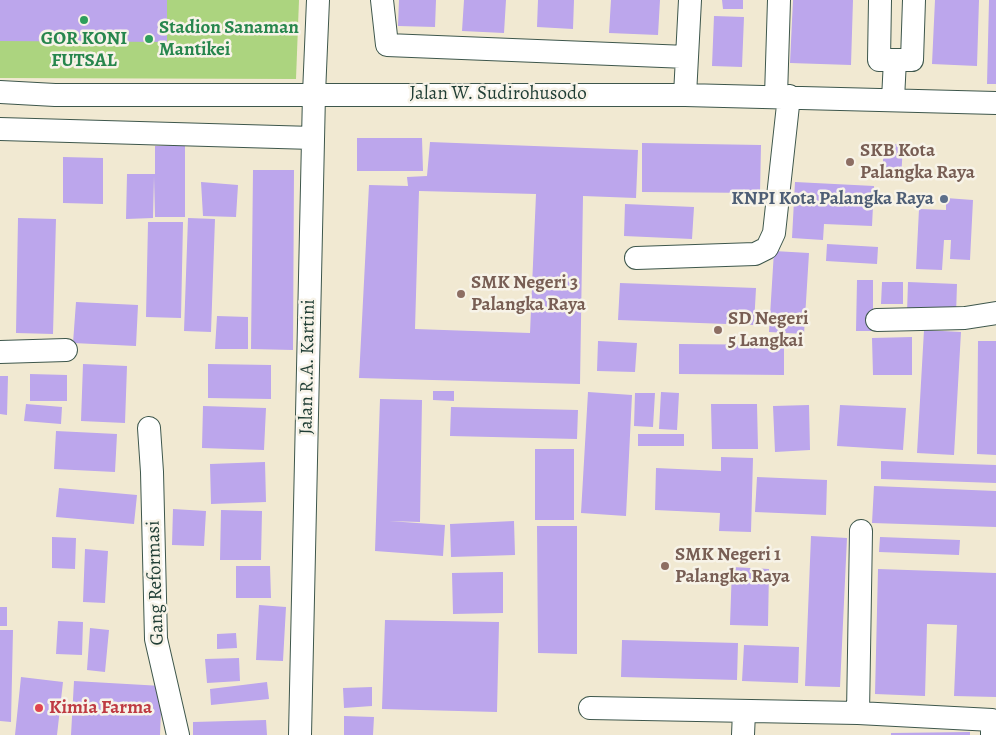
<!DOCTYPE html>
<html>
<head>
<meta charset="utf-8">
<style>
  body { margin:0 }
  canvas { display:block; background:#f1e9d2 }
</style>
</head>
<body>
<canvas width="996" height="735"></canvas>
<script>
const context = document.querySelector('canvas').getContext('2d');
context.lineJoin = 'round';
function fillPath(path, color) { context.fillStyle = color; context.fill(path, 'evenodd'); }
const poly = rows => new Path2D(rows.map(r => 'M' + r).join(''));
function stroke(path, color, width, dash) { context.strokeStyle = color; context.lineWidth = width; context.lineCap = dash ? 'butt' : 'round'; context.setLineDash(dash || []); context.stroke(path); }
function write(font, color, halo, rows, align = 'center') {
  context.font = font + ' Alegreya,serif'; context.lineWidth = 5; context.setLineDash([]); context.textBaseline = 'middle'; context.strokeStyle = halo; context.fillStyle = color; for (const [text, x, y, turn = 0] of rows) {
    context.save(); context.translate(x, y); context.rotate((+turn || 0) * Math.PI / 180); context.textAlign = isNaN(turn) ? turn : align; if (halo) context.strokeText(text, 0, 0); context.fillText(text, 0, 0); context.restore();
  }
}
const green = poly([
  [0,0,299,0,296,79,0,78]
]);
const building = poly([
  [0,0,167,0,167,42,0,41],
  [399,0,436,0,435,27,398,26],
  [464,0,506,0,504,33,462,31],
  [538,0,574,0,573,29,537,27],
  [611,0,660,0,658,35,609,33],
  [722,0,743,0,743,9,723,9],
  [793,0,853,0,851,65,790,63],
  [935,0,979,0,977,66,932,64],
  [989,0,996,0,996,84,987,84],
  [714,16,744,17,742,67,712,66],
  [357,138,422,138,423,171,357,171],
  [430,142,638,150,636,198,583,196,580,384,359,378,369,185,408,186,407,177,427,176],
  [419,191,536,194,530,333,415,329],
  [642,143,761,145,760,193,642,192],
  [884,143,903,145,901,179,882,178],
  [185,145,185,217,155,217,154,176,153,218,126,219,127,174,155,174,155,146],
  [63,157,103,158,103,204,63,203],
  [253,170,294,170,293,350,251,349],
  [201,182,238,185,236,217,203,216],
  [795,182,874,186,872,226,824,224,823,240,792,238],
  [946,198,973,200,970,260,950,259,951,240,944,240,942,270,916,269,919,209,946,210],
  [625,204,694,207,692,239,624,236],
  [18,218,56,219,53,334,16,333],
  [188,218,215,219,211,332,184,331],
  [148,222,183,222,181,318,146,317],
  [827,244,878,247,877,264,826,261],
  [774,251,809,253,804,334,769,332],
  [857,280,873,280,873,331,856,331],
  [882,282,903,282,903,304,881,304],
  [908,282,957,284,956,315,907,313],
  [620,283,756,288,754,325,618,320],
  [76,302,138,305,136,346,73,343],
  [217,316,248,317,248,349,215,349],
  [924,330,961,332,954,455,917,453],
  [912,337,912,375,873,375,872,338],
  [598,341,637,343,635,372,597,371],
  [978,341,996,341,996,455,977,454],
  [679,344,784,345,784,375,679,374],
  [83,364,127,366,125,423,81,421],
  [208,364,271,365,271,399,208,398],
  [30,374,67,375,67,401,30,401],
  [0,376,8,376,7,415,0,414],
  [433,391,454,391,454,401,433,400],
  [588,392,632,395,626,516,581,513],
  [661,392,679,393,677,430,659,429],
  [635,393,655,393,653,427,634,426],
  [380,399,422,400,420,522,389,521,445,525,443,556,375,551],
  [26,404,62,407,61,424,24,421],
  [711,404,757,404,758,449,712,449],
  [809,405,810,450,775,452,773,406],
  [840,405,906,408,903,450,837,446],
  [203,406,266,408,264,450,202,448],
  [451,407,578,410,577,439,450,436],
  [56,431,117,434,115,472,54,469],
  [638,434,684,434,684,446,638,446],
  [535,449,574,449,574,520,535,520],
  [721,457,753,458,751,532,719,531,720,513,655,510,656,468,721,471],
  [881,461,996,465,996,483,881,479],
  [265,462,266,502,211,504,210,464],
  [757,477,827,480,826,515,755,512],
  [874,486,996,491,996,527,872,523],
  [59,488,137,495,134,524,56,517],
  [173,509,206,511,204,546,172,545],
  [221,510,262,511,261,560,220,560],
  [514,521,515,555,451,557,450,524],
  [537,526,577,526,577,654,538,653],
  [811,536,847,538,840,687,805,686],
  [52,537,76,538,75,569,52,568],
  [880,537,960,540,959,555,879,552],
  [85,549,108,551,105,603,83,602],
  [236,566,270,566,271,598,236,598],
  [732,567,769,569,768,626,730,625],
  [878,569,996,573,996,697,954,696,957,625,927,624,925,696,875,694],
  [503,572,503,613,453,614,452,573],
  [259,605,286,607,283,661,256,660],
  [0,607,7,607,7,626,0,626],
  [385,620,499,622,497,712,382,709],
  [58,621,83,622,82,655,56,654],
  [90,628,109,630,105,672,87,670],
  [0,630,13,630,11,722,0,721],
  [236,633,237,648,217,649,217,634],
  [622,640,738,643,737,680,621,677],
  [744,645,799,647,798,683,742,681],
  [239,658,240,681,207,683,205,659],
  [21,677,63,682,57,735,15,735],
  [74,681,162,686,160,735,71,735],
  [267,682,269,699,211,705,210,689],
  [372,687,372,706,344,708,343,688],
  [344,716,374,717,373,735,344,735],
  [266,720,267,735,193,735,193,722],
  [970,732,970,735,891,735,891,733]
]);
const minor = poly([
  [382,0,387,45,687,57],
  [880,0,879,60,912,60,914,0],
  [0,92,55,95,685,95,996,103],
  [685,95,690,0],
  [776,96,779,0],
  [893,99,895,60],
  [0,129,313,138],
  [636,258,755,254,767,248,774,233,789,96],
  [877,320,965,318,996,313],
  [0,352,66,350],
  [149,428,152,472,156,639,178,735],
  [590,708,858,713,992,720,992,735],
  [858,713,861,531],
  [300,735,314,94,318,0],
  [743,735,744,712]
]);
const markers = [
  [84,20,5,"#2e9e5b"],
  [149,39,5,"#2e9e5b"],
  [850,162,5,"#8d6e63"],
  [944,199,5,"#5c6f8a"],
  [461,294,5,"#8d6e63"],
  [718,330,5,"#8d6e63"],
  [665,566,5,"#8d6e63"],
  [39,708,5,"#e0444e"]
];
const leisureNames = [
  ["Stadion Sanaman",159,28],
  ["Mantikei",159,50],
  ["GOR KONI",84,39,"center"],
  ["FUTSAL",84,61,"center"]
];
const streetNames = [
  ["Jalan W. Sudirohusodo",498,94],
  ["Jalan R.A. Kartini",308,367,-89],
  ["Gang Reformasi",156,583,-92]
];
const educationNames = [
  ["SKB Kota",860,151],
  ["Palangka Raya",860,173],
  ["SMK Negeri 3",471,283],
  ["Palangka Raya",471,305],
  ["SD Negeri",728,319],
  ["5 Langkai",728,341],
  ["SMK Negeri 1",675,555],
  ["Palangka Raya",675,577]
];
const serviceNames = [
  ["KNPI Kota Palangka Raya",934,199]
];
const healthNames = [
  ["Kimia Farma",49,708]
];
fillPath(green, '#acd47f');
fillPath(building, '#bca6ec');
stroke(minor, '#3e574c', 24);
stroke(minor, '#fff', 22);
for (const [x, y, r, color] of markers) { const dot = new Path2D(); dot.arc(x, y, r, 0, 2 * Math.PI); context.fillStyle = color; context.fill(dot); stroke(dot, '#f7f3e8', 2); }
write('bold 19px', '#27864d', '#f7f3e8', leisureNames, 'left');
write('19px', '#1f3d34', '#f7f3e8', streetNames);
write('bold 19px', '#785e54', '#f7f3e8', educationNames, 'left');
write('bold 19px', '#4e5e75', '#f7f3e8', serviceNames, 'right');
write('bold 19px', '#be3a42', '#f7f3e8', healthNames, 'left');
</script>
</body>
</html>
